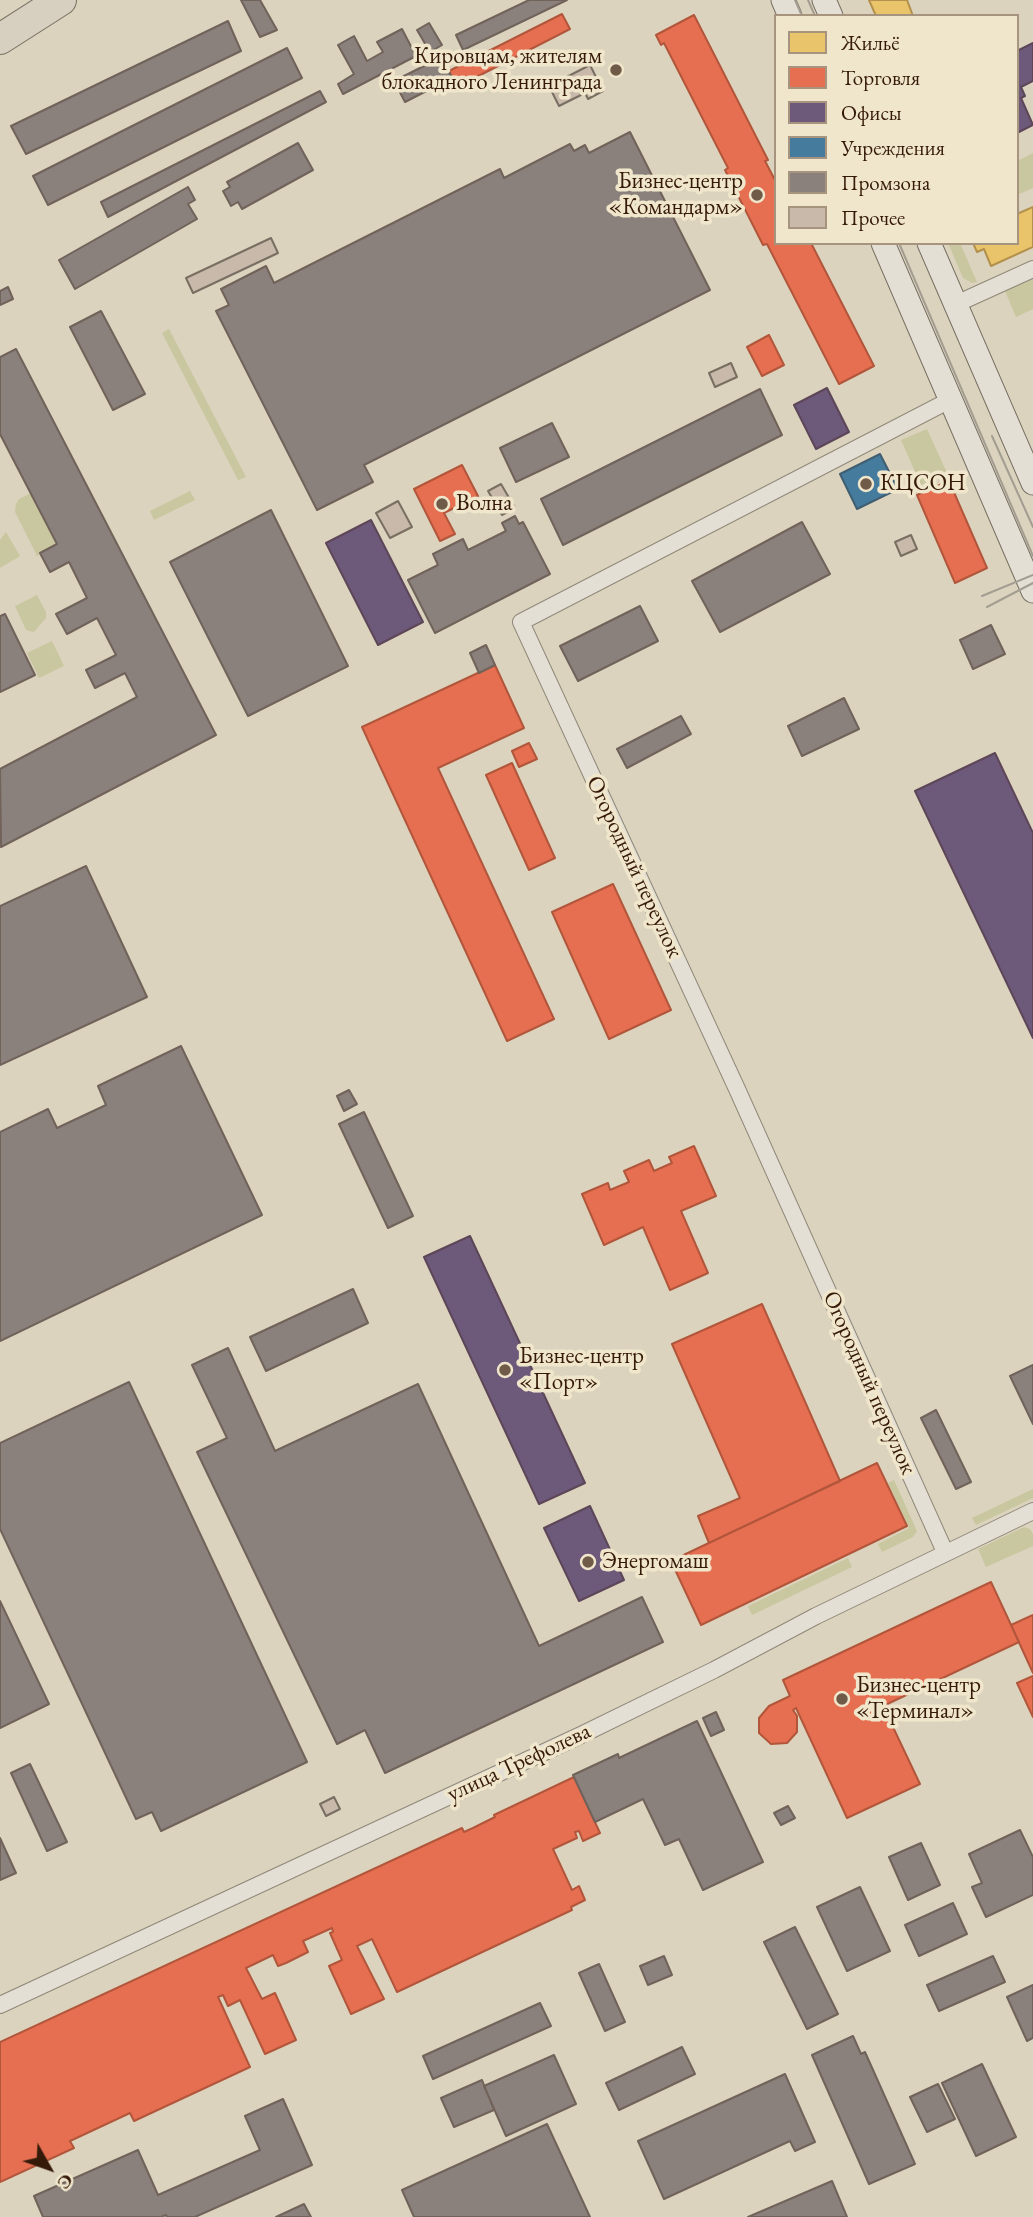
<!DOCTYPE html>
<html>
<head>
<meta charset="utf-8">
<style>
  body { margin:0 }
  #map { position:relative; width:1033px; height:2217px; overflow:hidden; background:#dbd3bd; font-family:"EB Garamond",serif }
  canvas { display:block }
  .legend { position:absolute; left:774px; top:14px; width:245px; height:231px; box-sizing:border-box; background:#f0e6cc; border:2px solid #a6947e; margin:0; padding:9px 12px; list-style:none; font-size:21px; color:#361a09 }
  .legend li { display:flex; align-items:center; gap:14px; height:35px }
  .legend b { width:35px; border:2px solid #a6947e }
  .north { position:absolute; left:14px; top:2133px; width:70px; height:70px; -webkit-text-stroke:5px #f0e6cc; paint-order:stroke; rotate:130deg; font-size:19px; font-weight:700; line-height:28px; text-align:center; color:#361a09 }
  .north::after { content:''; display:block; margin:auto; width:24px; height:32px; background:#361a09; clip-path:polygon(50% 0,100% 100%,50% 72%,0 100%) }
</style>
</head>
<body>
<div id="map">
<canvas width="1033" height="2217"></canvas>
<ul class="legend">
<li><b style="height:19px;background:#e9c46a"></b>Жильё</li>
<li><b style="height:19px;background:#e76f51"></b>Торговля</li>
<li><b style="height:19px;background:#6d597a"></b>Офисы</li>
<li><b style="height:19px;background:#457b9d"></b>Учреждения</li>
<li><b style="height:19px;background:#8a817c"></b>Промзона</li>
<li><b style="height:19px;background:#c8b9aa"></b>Прочее</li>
</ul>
<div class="north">С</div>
</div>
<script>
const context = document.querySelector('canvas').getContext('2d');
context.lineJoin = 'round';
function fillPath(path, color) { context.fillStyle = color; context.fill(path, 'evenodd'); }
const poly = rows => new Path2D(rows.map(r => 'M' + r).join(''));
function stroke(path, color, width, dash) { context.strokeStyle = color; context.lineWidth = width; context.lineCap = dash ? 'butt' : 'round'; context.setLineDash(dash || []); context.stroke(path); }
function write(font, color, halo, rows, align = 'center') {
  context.font = font + ' "EB Garamond",serif'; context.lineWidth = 7; context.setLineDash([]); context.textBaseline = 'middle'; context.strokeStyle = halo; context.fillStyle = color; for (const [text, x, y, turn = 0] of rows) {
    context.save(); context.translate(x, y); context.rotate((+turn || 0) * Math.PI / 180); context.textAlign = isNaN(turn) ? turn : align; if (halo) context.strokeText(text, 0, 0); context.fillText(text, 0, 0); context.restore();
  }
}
const green = poly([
  [1033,153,1033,188,1017,195,1017,161],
  [948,243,960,243,977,282,972,283,963,278],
  [1033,279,1033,309,1016,317,1005,291],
  [169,329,246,477,238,480,162,333],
  [927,429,947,473,921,485,901,440],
  [190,491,195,500,154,520,150,511],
  [31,493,57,544,37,556,15,512,16,504,19,499],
  [6,532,20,556,0,568,0,540],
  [37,595,46,612,46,618,34,632,26,630,15,606],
  [52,641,64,666,39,678,27,653],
  [894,1480,917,1531,913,1537,882,1552,878,1544,909,1528,888,1483],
  [1033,1489,1033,1498,976,1525,972,1518],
  [1024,1527,1030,1529,1033,1534,1033,1546,986,1567,978,1549],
  [848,1558,852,1567,752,1615,748,1606]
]);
const homes = poly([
  [869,0,907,0,913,16,876,16,869,0],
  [1033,207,1033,247,991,266,984,249,977,252,973,243,1017,243,1017,214,1033,207]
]);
const shops = poly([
  [562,14,570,29,457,87,449,71,562,14],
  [694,15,768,160,765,161,776,182,776,243,811,243,874,366,839,384,767,244,763,245,725,170,728,168,664,43,661,45,656,35,694,15],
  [769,335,784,365,762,376,747,347,769,335],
  [462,465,478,496,444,513,455,534,440,541,414,489,462,465],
  [949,481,987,568,955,583,917,495,949,481],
  [495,665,524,728,438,768,554,1019,507,1041,362,727,495,665],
  [529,743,537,759,519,767,512,751,529,743],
  [512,763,555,858,529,870,486,775,512,763],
  [613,884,671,1010,609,1039,552,912,613,884],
  [694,1146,716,1196,681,1211,708,1273,670,1290,643,1227,604,1245,582,1194,608,1183,610,1190,629,1182,624,1171,649,1160,654,1171,672,1163,669,1157,694,1146],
  [762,1304,840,1481,709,1543,698,1516,740,1498,672,1344,762,1304],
  [877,1463,907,1526,701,1625,671,1561,877,1463],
  [991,1582,1019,1642,883,1706,920,1784,847,1818,796,1708,793,1710,797,1716,797,1732,787,1743,771,1744,759,1733,759,1718,769,1706,790,1696,783,1680,991,1582],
  [1033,1615,1033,1673,1011,1625,1033,1615],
  [1033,1676,1033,1717,1017,1683,1033,1676],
  [574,1777,600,1833,583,1841,579,1831,575,1832,577,1838,553,1849,572,1890,579,1886,585,1900,571,1907,572,1910,397,1992,372,1939,357,1946,384,1999,351,2014,329,1966,342,1960,330,1933,333,1932,332,1928,303,1941,308,1952,286,1963,278,1966,273,1955,246,1968,262,1999,275,1993,296,2040,265,2054,240,2000,228,2006,223,1995,218,1997,250,2067,134,2121,130,2113,70,2141,74,2148,0,2182,0,2042,462,1828,464,1832,473,1828,495,1817,494,1815,574,1777]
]);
const offices = poly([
  [1033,43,1033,81,1021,87,1025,96,1021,98,1033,125,1017,133,1017,51,1033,43],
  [827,388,849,432,816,449,794,405,827,388],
  [371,520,423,622,378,645,326,543,371,520],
  [995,753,1033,833,1033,1038,915,791,995,753],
  [470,1236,585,1483,539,1504,424,1257,470,1236],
  [590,1506,624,1580,579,1601,544,1528,590,1506]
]);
const public = poly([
  [880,454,898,489,857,509,840,474,880,454]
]);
const industry = poly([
  [241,0,260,0,277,30,260,37,241,0],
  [529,0,567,0,463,50,456,35,529,0],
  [228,21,241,51,26,154,11,126,228,21],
  [429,23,442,45,430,52,417,30,429,23],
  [402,29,416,56,343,94,338,84,354,74,338,45,354,36,367,61,383,52,377,42,402,29],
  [287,48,302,78,48,205,33,176,287,48],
  [442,57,452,78,405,102,394,81,442,57],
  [320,91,326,102,108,217,101,202,320,91],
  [630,132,710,290,364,465,373,482,317,510,216,311,229,305,221,289,266,266,274,283,500,169,504,178,570,144,574,151,585,145,589,153,630,132],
  [298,143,313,170,242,209,238,202,231,206,223,191,230,187,227,182,298,143],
  [188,187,195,200,188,204,197,219,75,289,59,260,188,187],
  [8,287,13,299,0,305,0,291,8,287],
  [101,311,145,394,113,410,70,327,101,311],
  [16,349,216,735,1,847,0,769,137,697,125,673,95,688,86,670,116,655,97,618,67,634,56,614,87,598,69,562,50,572,40,553,57,544,0,434,0,357,16,349],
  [760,389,782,435,563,545,541,499,760,389],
  [552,423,569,457,516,482,500,448,552,423],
  [271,510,348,666,248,716,170,562,271,510],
  [515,516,519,524,523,522,550,574,435,633,408,580,438,565,433,554,463,539,468,550,506,531,502,523,515,516],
  [802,522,830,574,720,632,692,581,802,522],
  [640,606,658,641,578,681,560,646,640,606],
  [5,614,35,675,0,692,0,616,5,614],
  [991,625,1005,654,973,669,960,640,991,625],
  [486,645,495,665,479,673,470,653,486,645],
  [844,698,859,729,802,756,788,726,844,698],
  [681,716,691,734,627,768,617,749,681,716],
  [86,866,147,997,0,1065,0,906,86,866],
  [181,1046,262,1215,0,1341,0,1132,48,1109,57,1128,106,1105,98,1086,181,1046],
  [349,1090,357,1104,344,1111,337,1096,349,1090],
  [364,1112,413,1216,388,1228,339,1124,364,1112],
  [353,1289,368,1323,266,1371,250,1337,353,1289],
  [228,1348,275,1451,418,1384,539,1646,642,1597,663,1642,385,1773,365,1730,337,1744,197,1452,227,1438,192,1365,228,1348],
  [1033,1365,1033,1424,1010,1376,1033,1365],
  [129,1382,307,1762,161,1831,152,1812,136,1819,0,1529,0,1443,129,1382],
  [936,1410,971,1482,956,1489,921,1418,936,1410],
  [0,1601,49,1704,0,1728,0,1601],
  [716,1712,724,1730,711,1736,703,1718,716,1712],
  [697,1721,763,1862,703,1890,679,1839,665,1845,643,1799,595,1822,573,1775,618,1754,619,1758,697,1721],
  [30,1764,67,1842,47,1851,11,1773,30,1764],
  [788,1806,795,1818,781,1825,774,1813,788,1806],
  [1020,1830,1033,1857,1033,1895,986,1917,972,1887,982,1883,969,1854,1020,1830],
  [0,1838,16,1873,0,1880,0,1838],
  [921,1843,940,1885,908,1900,889,1857,921,1843],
  [860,1887,890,1951,847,1971,817,1907,860,1887],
  [953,1903,967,1934,919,1956,905,1925,953,1903],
  [795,1927,838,2014,807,2029,764,1942,795,1927],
  [664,1956,672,1975,648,1985,640,1966,664,1956],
  [993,1956,1005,1982,939,2011,927,1985,993,1956],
  [599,1964,625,2022,605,2031,579,1973,599,1964],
  [1033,1985,1033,2038,1027,2041,1007,1997,1033,1985],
  [540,2003,551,2026,433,2079,423,2056,540,2003],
  [853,2036,861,2054,865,2052,915,2164,869,2184,812,2055,853,2036],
  [682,2047,695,2074,619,2110,606,2083,682,2047],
  [554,2055,576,2104,506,2136,484,2086,554,2055],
  [982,2064,1016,2137,976,2156,942,2083,982,2064],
  [785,2074,815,2142,795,2151,790,2141,664,2199,638,2141,785,2074],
  [482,2080,494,2110,454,2127,441,2098,482,2080],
  [938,2084,955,2119,927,2132,910,2097,938,2084],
  [283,2099,312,2165,195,2217,167,2217,166,2215,161,2217,43,2217,34,2196,138,2150,158,2195,260,2150,245,2116,283,2099],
  [547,2124,590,2217,414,2217,402,2190,547,2124],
  [832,2181,847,2217,748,2217,832,2181],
  [304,2204,311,2217,276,2217,304,2204]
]);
const building = poly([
  [590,65,603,91,588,99,585,93,559,106,549,86,590,65],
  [271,238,278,253,193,293,186,278,271,238],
  [731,363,737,377,715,387,709,373,731,363],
  [501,484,515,508,502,515,488,491,501,484],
  [398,501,412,527,390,538,376,513,398,501],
  [911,535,917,549,901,556,895,542,911,535],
  [334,1797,340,1809,326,1816,320,1804,334,1797]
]);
const minor = poly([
  [956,304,1033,269],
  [945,1552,737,1089,521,622,950,400],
  [0,2005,581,1735,714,1670,816,1616,1033,1511]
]);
const secondary = poly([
  [783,0,790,16],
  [824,0,831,16],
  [883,243,1033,591],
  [929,243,1033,483]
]);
const motorway = poly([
  [0,39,61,0]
]);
const tram = poly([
  [795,0,802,16],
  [808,0,815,16],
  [899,243,1033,556],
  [992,436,1033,527],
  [982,596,1033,575],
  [987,607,1033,583]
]);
const markers = [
  [616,70,7,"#705b48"],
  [757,195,7,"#705b48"],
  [866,484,7,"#705b48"],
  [442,504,7,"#705b48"],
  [505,1370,7,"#705b48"],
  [588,1562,7,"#705b48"],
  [842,1699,7,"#705b48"]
];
const poiNames = [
  ["Кировцам, жителям",602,57,"right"],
  ["блокадного Ленинграда",602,83,"right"],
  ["Бизнес-центр",743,182,"right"],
  ["«Командарм»",743,208,"right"],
  ["КЦСОН",880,484],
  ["Волна",456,504],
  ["Бизнес-центр",519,1357],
  ["«Порт»",519,1383],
  ["Энергомаш",602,1562],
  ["Бизнес-центр",856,1686],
  ["«Терминал»",856,1712]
];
const streetNames = [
  ["Огородный переулок",634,867,65],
  ["Огородный переулок",869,1383,66],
  ["улица Трефолева",519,1763,-25]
];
fillPath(green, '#c9c7a0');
fillPath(homes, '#e9c46a');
stroke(homes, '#b3914d', 2);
fillPath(shops, '#e76f51');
stroke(shops, '#b2563b', 2);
fillPath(offices, '#6d597a');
stroke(offices, '#5c4658', 2);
fillPath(public, '#457b9d');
stroke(public, '#405e71', 2);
fillPath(industry, '#8a817c');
stroke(industry, '#71625a', 2);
fillPath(building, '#c8b9aa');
stroke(building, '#786f62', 2);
stroke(minor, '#908879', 18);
stroke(secondary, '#786f62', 25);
stroke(motorway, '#786f62', 32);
stroke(minor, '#e3dfd4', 16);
stroke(secondary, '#e3dfd4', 23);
stroke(motorway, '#d7cfbf', 30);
stroke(tram, '#a39d92', 2);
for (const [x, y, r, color] of markers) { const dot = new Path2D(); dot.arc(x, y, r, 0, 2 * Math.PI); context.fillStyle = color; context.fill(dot); stroke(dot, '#f0e6cc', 2.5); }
write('23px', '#361a09', '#f0e6cc', poiNames, 'left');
write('23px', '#361a09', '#f0e6cc', streetNames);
</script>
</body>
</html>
